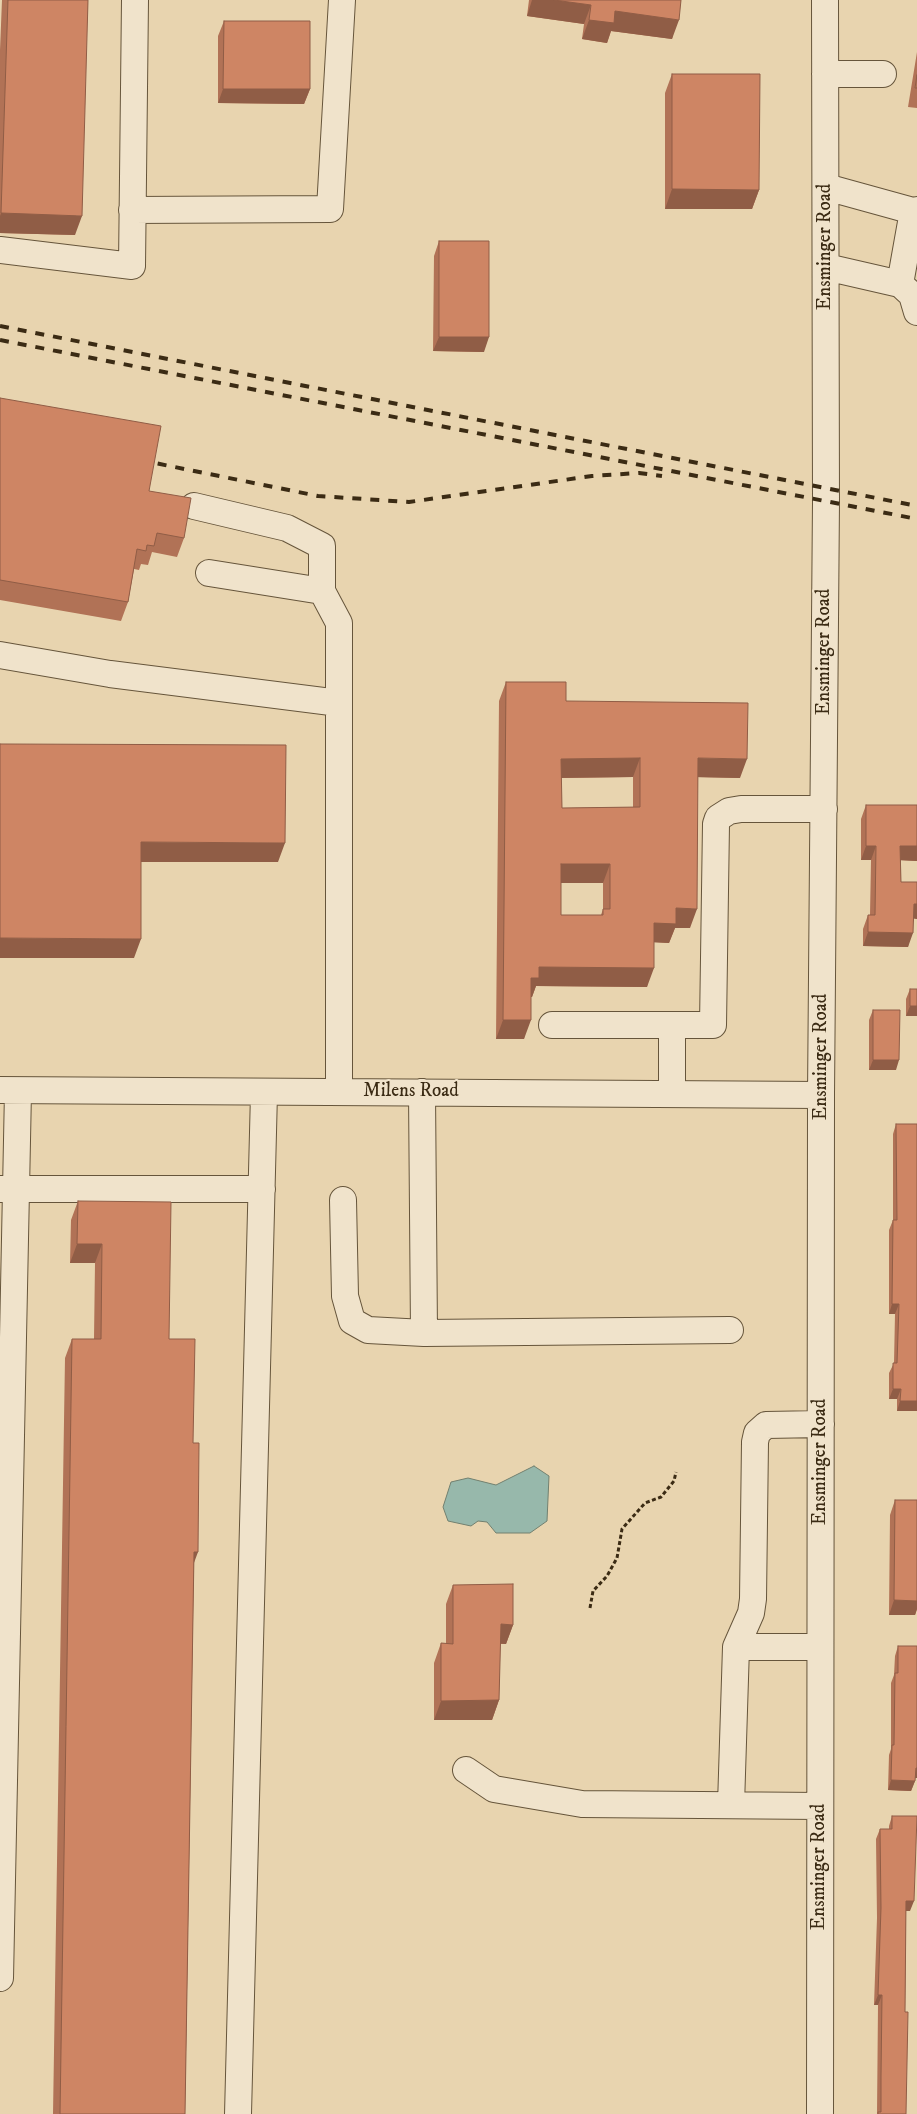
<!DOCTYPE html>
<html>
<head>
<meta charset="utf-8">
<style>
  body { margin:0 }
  canvas { display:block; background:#e8d4af }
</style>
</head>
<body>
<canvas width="917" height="2114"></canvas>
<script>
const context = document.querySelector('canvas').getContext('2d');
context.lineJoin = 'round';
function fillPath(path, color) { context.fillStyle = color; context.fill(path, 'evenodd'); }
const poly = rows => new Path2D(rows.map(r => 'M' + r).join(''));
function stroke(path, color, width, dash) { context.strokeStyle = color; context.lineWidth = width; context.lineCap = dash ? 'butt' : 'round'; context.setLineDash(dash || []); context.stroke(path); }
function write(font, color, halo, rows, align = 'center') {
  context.font = font + ' "IM FELL DW Pica",serif'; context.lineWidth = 4; context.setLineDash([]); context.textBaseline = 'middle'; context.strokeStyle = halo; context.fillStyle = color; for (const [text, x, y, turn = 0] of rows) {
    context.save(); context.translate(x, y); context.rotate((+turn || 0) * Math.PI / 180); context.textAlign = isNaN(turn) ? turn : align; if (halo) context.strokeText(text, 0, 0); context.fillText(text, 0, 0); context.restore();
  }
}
const water = poly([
  [534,1466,549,1476,547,1521,530,1533,496,1533,487,1522,478,1521,471,1526,448,1521,443,1507,451,1482,468,1478,496,1485,534,1466]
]);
const path = poly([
  [590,1608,593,1591,607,1576,617,1558,622,1529,645,1503,661,1497,674,1481,676,1472]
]);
const minor = poly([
  [825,74,883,74],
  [826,187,913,211,917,210],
  [132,210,330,209,342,0],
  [0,250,132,266,135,0],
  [826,267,900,284,912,295,917,312],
  [900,284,913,211],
  [194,506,287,528,322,546,322,591,339,623,339,1092],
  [209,573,322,591],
  [0,655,110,674,339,703],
  [552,1025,672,1025],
  [0,1090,821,1095],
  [422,1092,424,1333,730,1330],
  [672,1094,672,1025,713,1025,716,824,718,818,729,811,741,809,824,809],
  [0,1189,262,1189],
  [343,1200,345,1296,352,1321,368,1330,424,1333],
  [736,1647,751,1613,753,1599,755,1442,757,1433,766,1425,821,1424],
  [466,1770,494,1789,582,1804,820,1806],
  [731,1805,736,1647,820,1647],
  [0,1978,18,1091],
  [238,2114,264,1093],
  [820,2114,821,1095,826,501,825,0]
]);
const rail = poly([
  [0,326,917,506],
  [0,340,917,519],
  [140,460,318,496,409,502,592,476,639,473,662,476]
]);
const wall = poly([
  [2,0,88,0,75,235,0,233,0,50],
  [529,0,681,0,672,39,611,31,607,43,582,39,584,24,527,16],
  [224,21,310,89,304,104,218,103,218,36],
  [917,52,917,108,908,107],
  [672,74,759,190,752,209,665,209,665,93],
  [439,241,484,352,433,351,434,256],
  [0,398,149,491,184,538,177,557,152,552,148,565,141,564,139,570,134,569,128,602,121,621,0,600],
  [506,682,566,701,740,778,698,777,690,928,675,928,669,943,654,942,647,987,536,986,532,997,531,997,524,1039,496,1039,499,701],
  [633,777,633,807,562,808,561,778],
  [561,883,603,883,603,909,601,915,561,915],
  [866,805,917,805,917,861,901,860,901,882,917,882,917,919,914,918,908,947,863,946,863,929,868,915,870,915,871,860,861,860,861,819],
  [910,989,917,989,917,1016,906,1016,906,999],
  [873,1010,896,1070,869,1070,869,1020],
  [896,1124,917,1124,917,1411,897,1411,897,1399,889,1399,889,1373,894,1363,895,1314,889,1314,889,1230,893,1220,893,1134],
  [78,1201,169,1339,193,1443,194,1561,185,2114,53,2114,65,1358,72,1339,94,1339,95,1263,70,1263,71,1220],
  [895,1500,917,1500,917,1609,915,1615,889,1615,890,1515],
  [453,1585,513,1625,506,1644,500,1644,499,1700,492,1720,434,1720,434,1663,441,1643,446,1644,446,1604],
  [898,1646,917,1646,917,1778,915,1778,915,1781,911,1791,888,1790,889,1755,891,1749,891,1683,894,1675,895,1656],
  [892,1816,910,1911,906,1911,905,2012,906,2114,877,2114,878,2005,874,2005,877,1918,876,1839,880,1829,889,1829,889,1826]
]);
const shadedWall = poly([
  [532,0,554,0,591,5,584,24,527,16],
  [615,11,679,20,672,39,611,31,607,43,582,39,589,20],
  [223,89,310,89,304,104,218,103],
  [672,189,759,190,752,209,665,209],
  [1,213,82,216,75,235,0,233,0,216],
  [439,337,489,337,484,352,433,351],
  [640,758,633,777,555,778,561,759],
  [698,758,747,759,740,778,691,777],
  [141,842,285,843,278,862,134,862],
  [866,846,876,846,871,860,861,860],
  [900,846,917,846,917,861,895,860],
  [561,864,610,864,603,883,554,883],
  [914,904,917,904,917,919,909,918],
  [676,908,697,909,690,928,675,928,669,943,647,942,654,923],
  [868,932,913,933,908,947,863,946],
  [0,938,141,939,134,958,0,958],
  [539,967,654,968,647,987,536,986,532,997,524,997,531,978],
  [910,1006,917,1006,917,1016,906,1016],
  [503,1020,531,1020,524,1039,496,1039],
  [873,1060,899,1060,896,1070,869,1070],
  [77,1244,102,1244,95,1263,70,1263],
  [892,1304,899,1304,895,1314,889,1314],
  [893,1389,901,1389,897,1399,889,1399],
  [900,1401,917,1401,917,1411,897,1411],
  [194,1552,198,1552,191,1571],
  [894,1600,917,1601,917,1609,915,1615,889,1615],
  [501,1624,513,1625,506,1644,494,1643],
  [499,1700,492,1720,434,1720,441,1701],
  [916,1768,917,1768,917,1778,912,1778],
  [891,1780,915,1781,911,1791,888,1790],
  [906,1901,914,1901,910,1911,902,1911],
  [878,1995,882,1995,878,2005,874,2005]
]);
const building = poly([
  [8,0,88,0,82,216,1,213,8,0],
  [554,0,681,0,679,20,615,11,614,23,589,20,591,5,554,0],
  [224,21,310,21,310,89,223,89,224,21],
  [672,74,760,74,759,190,672,189,672,74],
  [917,75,917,88,915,88,917,75],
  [439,241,489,241,489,337,439,337,439,241],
  [0,398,161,426,149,491,191,498,184,538,157,533,154,546,147,545,146,551,137,549,128,602,0,580,0,398],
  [506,682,566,682,566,701,748,703,747,759,698,758,697,909,676,908,676,924,654,923,654,968,539,967,539,978,531,978,531,1020,503,1020,506,682],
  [640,758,640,807,562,808,561,759,640,758],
  [561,864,610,864,610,909,603,909,603,915,561,915,561,864],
  [0,744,286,745,285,843,141,842,141,939,0,938,0,744],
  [866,805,917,805,917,846,900,846,901,882,917,882,917,904,914,904,913,933,868,932,868,915,875,915,876,846,866,846,866,805],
  [910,989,917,989,917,1006,910,1006,910,989],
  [873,1010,900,1010,899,1060,873,1060,873,1010],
  [896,1124,917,1124,917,1401,900,1401,901,1389,893,1389,893,1363,897,1363,899,1304,892,1304,893,1220,897,1220,896,1124],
  [78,1201,171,1202,169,1339,195,1339,193,1443,199,1443,198,1552,194,1552,185,2114,60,2114,72,1339,101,1339,102,1244,77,1244,78,1201],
  [895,1500,917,1500,917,1601,894,1600,895,1500],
  [513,1584,513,1625,501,1624,499,1700,441,1701,441,1643,453,1644,453,1585,513,1584],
  [898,1646,917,1646,917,1768,916,1768,915,1781,891,1780,892,1745,894,1745,895,1673,898,1673,898,1646],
  [892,1816,917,1816,914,1901,906,1901,905,2012,908,2012,906,2114,878,2114,878,2112,881,2112,881,2076,882,1995,878,1995,881,1908,880,1829,892,1829,892,1816]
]);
const streetNames = [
  ["Ensminger Road",826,247,-90],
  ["Ensminger Road",825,652,-90],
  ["Ensminger Road",822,1057,-90],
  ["Milens Road",411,1092],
  ["Ensminger Road",821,1462,-90],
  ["Ensminger Road",820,1867,-90]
];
fillPath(water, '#97b8ab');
stroke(water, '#72806f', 1);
stroke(minor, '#66553b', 28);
stroke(path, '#3b2b14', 3, [4, 2.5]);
stroke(minor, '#f0e3cb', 26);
stroke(rail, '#3b2b14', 4, [9, 9]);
fillPath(wall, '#b17256');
fillPath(shadedWall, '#905d46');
fillPath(building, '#ce8564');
stroke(building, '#905d46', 1);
write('19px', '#3b2b14', '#f0e3cb', streetNames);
</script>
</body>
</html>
